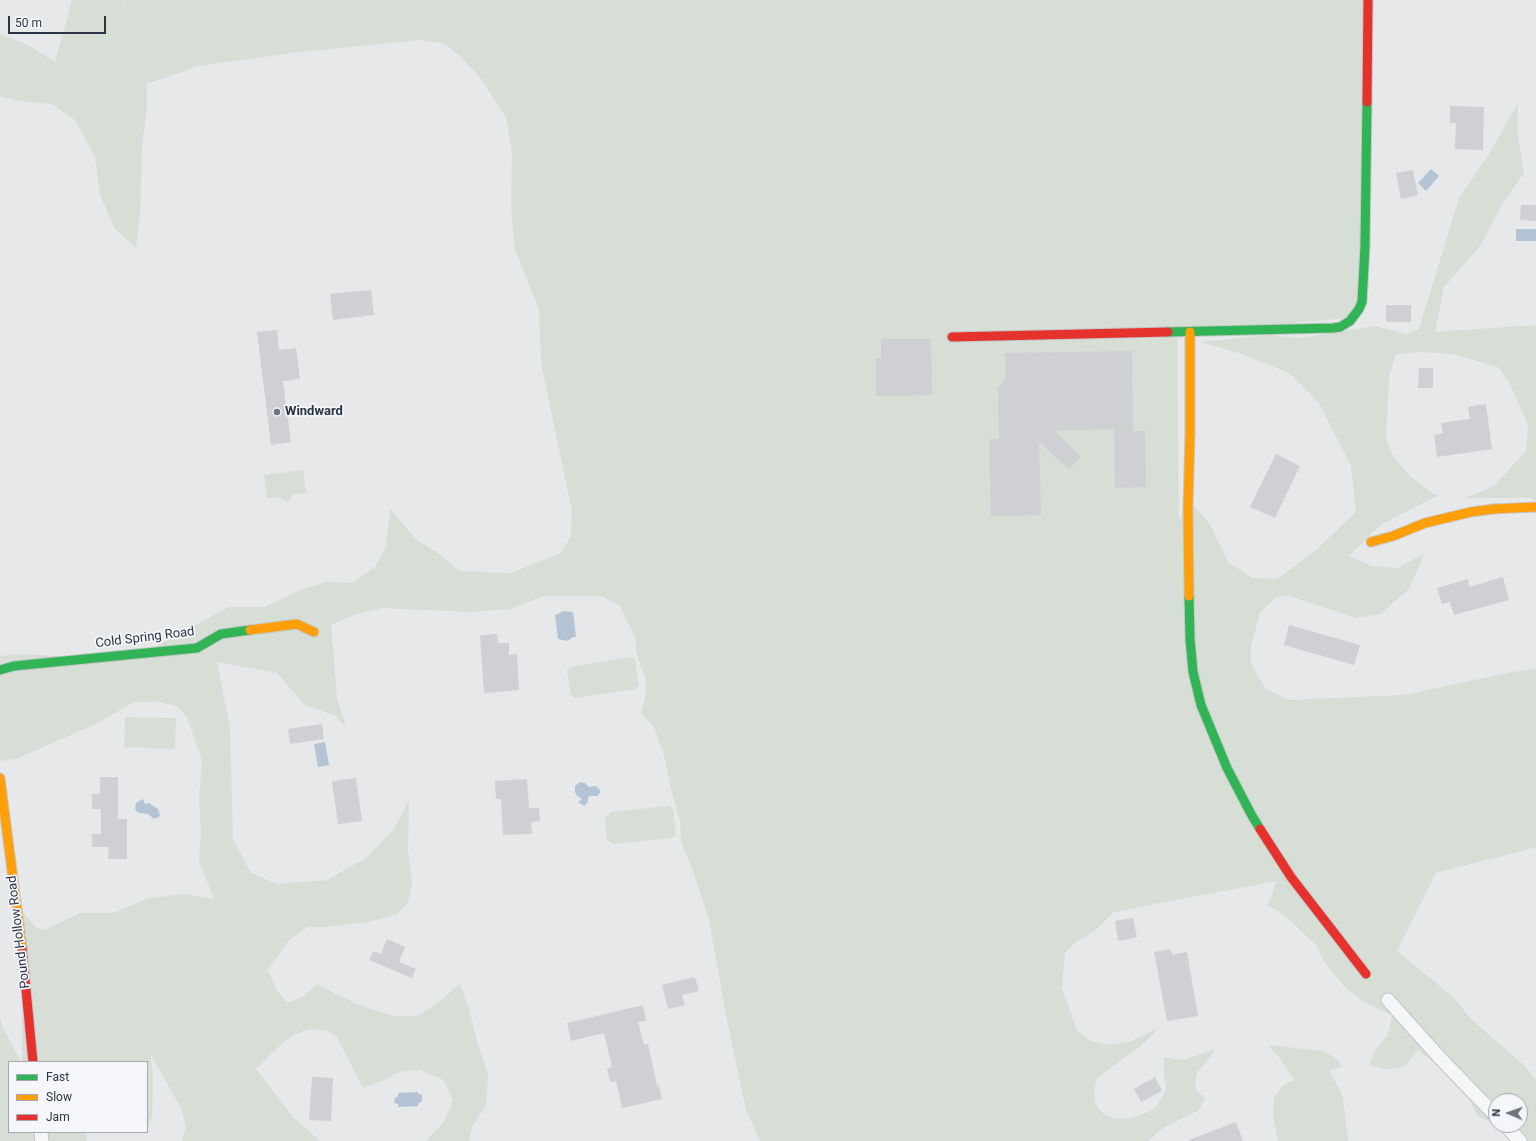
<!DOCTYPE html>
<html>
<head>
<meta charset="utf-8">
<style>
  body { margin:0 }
  #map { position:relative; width:1536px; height:1141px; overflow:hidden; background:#e6e8ea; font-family:Roboto,sans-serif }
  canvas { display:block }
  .legend { position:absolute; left:8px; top:1061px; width:140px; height:72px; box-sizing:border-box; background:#f4f6f9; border:1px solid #a4a8b1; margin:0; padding:5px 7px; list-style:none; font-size:12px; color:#2b3445 }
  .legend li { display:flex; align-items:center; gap:8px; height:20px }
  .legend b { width:20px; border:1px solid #a4a8b1 }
  .north { position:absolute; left:1488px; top:1093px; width:40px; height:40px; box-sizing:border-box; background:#f4f6f9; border:1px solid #a4a8b1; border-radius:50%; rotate:272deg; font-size:11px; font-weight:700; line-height:16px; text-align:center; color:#2b3445 }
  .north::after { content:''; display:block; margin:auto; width:14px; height:18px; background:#6c737f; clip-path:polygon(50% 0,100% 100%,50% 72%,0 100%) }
  .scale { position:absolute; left:8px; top:16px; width:98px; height:18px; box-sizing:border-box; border:2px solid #2b3445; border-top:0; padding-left:5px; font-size:12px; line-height:14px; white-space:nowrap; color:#2b3445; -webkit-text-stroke:3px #f4f6f9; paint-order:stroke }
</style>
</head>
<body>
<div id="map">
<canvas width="1536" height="1141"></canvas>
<ul class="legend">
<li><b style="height:5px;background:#30b455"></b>Fast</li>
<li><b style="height:5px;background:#ff9f0a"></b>Slow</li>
<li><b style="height:5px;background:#e5322d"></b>Jam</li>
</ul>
<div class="north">N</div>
<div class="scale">50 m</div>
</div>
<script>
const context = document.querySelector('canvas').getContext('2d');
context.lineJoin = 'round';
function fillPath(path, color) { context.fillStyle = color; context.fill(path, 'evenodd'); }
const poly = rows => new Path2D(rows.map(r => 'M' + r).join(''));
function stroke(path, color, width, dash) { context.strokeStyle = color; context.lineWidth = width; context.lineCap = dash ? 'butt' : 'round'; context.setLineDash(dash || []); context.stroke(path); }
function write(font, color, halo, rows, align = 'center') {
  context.font = font + ' Roboto,sans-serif'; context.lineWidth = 3.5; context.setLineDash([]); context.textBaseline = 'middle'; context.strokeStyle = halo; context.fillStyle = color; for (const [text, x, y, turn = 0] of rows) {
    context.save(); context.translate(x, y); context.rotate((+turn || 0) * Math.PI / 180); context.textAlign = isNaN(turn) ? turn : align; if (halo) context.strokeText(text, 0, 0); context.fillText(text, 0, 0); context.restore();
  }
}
const green = poly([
  [72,0,122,0,125,4,124,0,1366,0,1360,297,1348,318,1177,333,1179,522,1187,498,1210,524,1228,562,1252,578,1277,579,1315,551,1356,512,1351,466,1319,403,1289,373,1239,353,1200,342,1269,335,1300,338,1375,326,1407,334,1419,329,1459,198,1489,154,1518,103,1517,130,1524,173,1503,203,1480,246,1444,287,1435,332,1536,325,1536,501,1531,498,1464,498,1493,487,1526,451,1528,425,1510,384,1498,367,1453,354,1421,352,1396,354,1389,376,1386,440,1395,459,1411,477,1437,496,1380,525,1349,556,1372,566,1398,568,1425,553,1409,589,1380,614,1356,618,1289,596,1276,597,1260,613,1251,646,1251,664,1265,688,1289,700,1404,695,1512,672,1536,669,1536,847,1436,873,1397,951,1453,997,1470,1018,1526,1067,1536,1080,1536,1141,1515,1141,1497,1125,1520,1125,1520,1101,1496,1101,1496,1124,1479,1117,1469,1100,1439,1067,1418,1050,1408,1063,1399,1068,1386,1069,1369,1065,1375,1051,1388,1035,1392,1015,1364,1002,1344,986,1325,963,1316,945,1284,915,1267,905,1272,895,1276,881,1114,912,1096,930,1076,942,1065,953,1062,988,1077,1031,1091,1041,1110,1045,1129,1042,1159,1028,1143,1044,1097,1078,1094,1090,1095,1103,1101,1112,1116,1119,1132,1118,1153,1110,1163,1097,1166,1087,1164,1074,1164,1057,1183,1060,1216,1049,1197,1073,1195,1083,1197,1091,1205,1098,1199,1110,1163,1128,1150,1139,1151,1141,760,1141,746,1110,727,1020,709,920,692,868,681,842,680,821,671,789,664,755,654,727,641,713,645,698,646,680,637,655,635,636,619,605,601,596,543,596,510,609,470,612,382,608,354,615,331,625,337,698,346,727,336,716,305,705,277,673,217,662,230,728,233,839,251,873,277,884,327,880,366,858,394,829,409,800,408,851,412,883,408,903,396,915,368,922,326,927,308,927,289,940,268,970,277,991,288,1003,304,996,317,984,336,994,364,1007,395,1016,417,1016,435,1005,460,984,469,1009,477,1041,488,1075,486,1105,472,1127,469,1141,426,1141,444,1122,453,1101,444,1080,420,1070,402,1071,380,1082,363,1088,337,1037,326,1030,309,1029,293,1035,276,1049,256,1069,293,1117,320,1141,182,1141,186,1126,181,1108,150,1053,153,1075,152,1115,147,1131,147,1062,22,1062,22,911,36,928,45,930,80,913,114,913,148,898,185,894,214,899,199,861,201,833,199,797,202,761,187,717,177,706,153,701,132,703,98,723,16,759,0,761,0,656,19,654,130,660,229,607,264,607,301,590,326,582,352,583,375,567,386,547,390,509,416,539,441,555,459,571,511,573,561,553,571,536,572,511,541,363,539,309,515,250,511,206,512,153,506,117,479,76,460,56,443,43,420,40,300,52,198,66,147,84,147,109,142,146,140,212,136,248,115,229,100,195,95,157,75,120,52,104,18,101,0,96,0,34,26,44,55,62],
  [303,470,306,493,292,495,290,500,287,502,282,500,280,497,267,498,264,475],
  [631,657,635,660,639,685,636,689,575,698,571,695,567,671,570,667],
  [125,717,176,718,175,749,124,747],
  [669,806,673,809,676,835,672,838,613,844,607,840,605,819,611,812],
  [0,1016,2,1026,21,1062,9,1062,9,1132,87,1132,87,1141,0,1141],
  [1268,1045,1323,1051,1335,1058,1343,1066,1329,1071,1339,1088,1343,1098,1348,1141,1278,1141,1273,1115,1274,1098,1282,1086,1294,1080,1280,1058]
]);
const water = poly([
  [1431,169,1439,176,1426,191,1418,183],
  [1516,229,1536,229,1536,241,1516,241],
  [563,611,573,612,576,637,573,637,568,641,558,639,555,615,558,614],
  [325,742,329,765,318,767,314,744],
  [580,782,585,783,589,787,596,786,600,790,600,793,597,796,589,796,587,803,584,806,578,802,581,800,581,798,577,796,575,792,575,786],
  [143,799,145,804,149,803,158,809,160,815,159,817,154,819,148,814,140,813,136,811,135,808,136,803],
  [418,1092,418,1094,422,1095,422,1101,418,1104,418,1106,398,1107,398,1104,396,1104,394,1102,395,1098,398,1096,398,1093]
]);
const building = poly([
  [1450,106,1484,107,1483,150,1455,149,1456,123,1450,123],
  [1413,170,1418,195,1401,199,1396,173],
  [1521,205,1536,205,1536,221,1520,220],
  [371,290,374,315,333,320,330,294],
  [1386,305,1411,305,1411,322,1386,322],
  [277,330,279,350,296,348,300,379,283,381,291,442,271,445,257,332],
  [881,339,931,339,932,395,876,396,876,358,881,358],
  [1132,351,1133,431,1145,431,1146,487,1115,488,1114,429,1054,431,1081,456,1069,469,1039,442,1041,515,991,516,989,439,999,439,998,388,1005,380,1005,353],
  [1419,368,1433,368,1433,388,1418,388],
  [1486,404,1492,449,1437,457,1434,435,1443,433,1441,423,1470,419,1468,407],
  [1276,454,1300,466,1275,518,1250,507],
  [1503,577,1509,600,1454,615,1450,602,1442,604,1437,588,1468,579,1469,587],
  [1289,625,1360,645,1354,665,1284,645],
  [497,634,498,643,509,643,509,655,517,654,519,690,484,693,480,635],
  [322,724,324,739,290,744,288,729],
  [100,777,118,777,118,819,127,819,127,859,108,859,109,847,92,847,92,834,101,834,101,809,92,809,92,794,100,794],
  [356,778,362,821,338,824,332,781],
  [527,779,529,808,539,808,540,821,531,822,532,834,503,835,501,799,496,799,495,781],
  [1133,918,1137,937,1118,941,1115,921],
  [387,939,405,947,399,962,416,969,412,978,369,960,373,951,381,954],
  [1171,949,1172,955,1187,952,1198,1016,1167,1021,1154,952],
  [695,977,699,991,682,995,685,1005,668,1009,662,985],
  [643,1005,646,1021,638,1022,644,1045,648,1044,657,1085,659,1085,662,1099,622,1108,616,1081,610,1082,607,1068,612,1067,604,1033,571,1041,567,1023],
  [312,1077,333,1078,331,1121,309,1120],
  [1155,1077,1162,1091,1141,1102,1134,1089],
  [1236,1122,1243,1141,1189,1141,1189,1140]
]);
const street = poly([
  [1388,1000,1439,1057,1496,1116],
  [1505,1125,1520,1141],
  [41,1132,42,1141]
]);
const fast = poly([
  [1168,332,1333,328,1340,327,1350,321,1359,309,1362,302,1365,246,1367,102],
  [1189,596,1190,639,1193,672,1201,705,1227,768,1251,814,1260,829],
  [0,670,14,666,197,648,221,634,250,630]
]);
const slow = poly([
  [1371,542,1393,536,1425,523,1471,512,1493,509,1536,507],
  [1189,596,1188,507,1190,433,1190,332],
  [250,630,297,624,314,632],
  [0,778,22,948]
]);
const jam = poly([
  [1367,102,1368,0],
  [952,337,1168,332],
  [1260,829,1291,877,1366,974],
  [22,948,33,1062]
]);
const markers = [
  [277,412,4,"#6c737f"]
];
const poiNames = [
  ["Windward",285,412]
];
const streetNames = [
  ["Cold Spring Road",145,638,-7],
  ["Pound Hollow Road",19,932,-97]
];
fillPath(green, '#d6ded6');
fillPath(water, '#b4c4d5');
fillPath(building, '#ced0d3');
stroke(street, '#c4c6c8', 15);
stroke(fast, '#c4c6c8', 11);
stroke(slow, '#c4c6c8', 11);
stroke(jam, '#c4c6c8', 11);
stroke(street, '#f5f6f7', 13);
stroke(fast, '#30b455', 9);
stroke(slow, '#ff9f0a', 9);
stroke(jam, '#e5322d', 9);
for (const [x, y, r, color] of markers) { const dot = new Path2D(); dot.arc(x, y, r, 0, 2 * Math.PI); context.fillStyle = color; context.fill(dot); stroke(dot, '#f4f6f9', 1.5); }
write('bold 13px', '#2b3445', '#f4f6f9', poiNames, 'left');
write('13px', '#2b3445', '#f4f6f9', streetNames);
</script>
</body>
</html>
